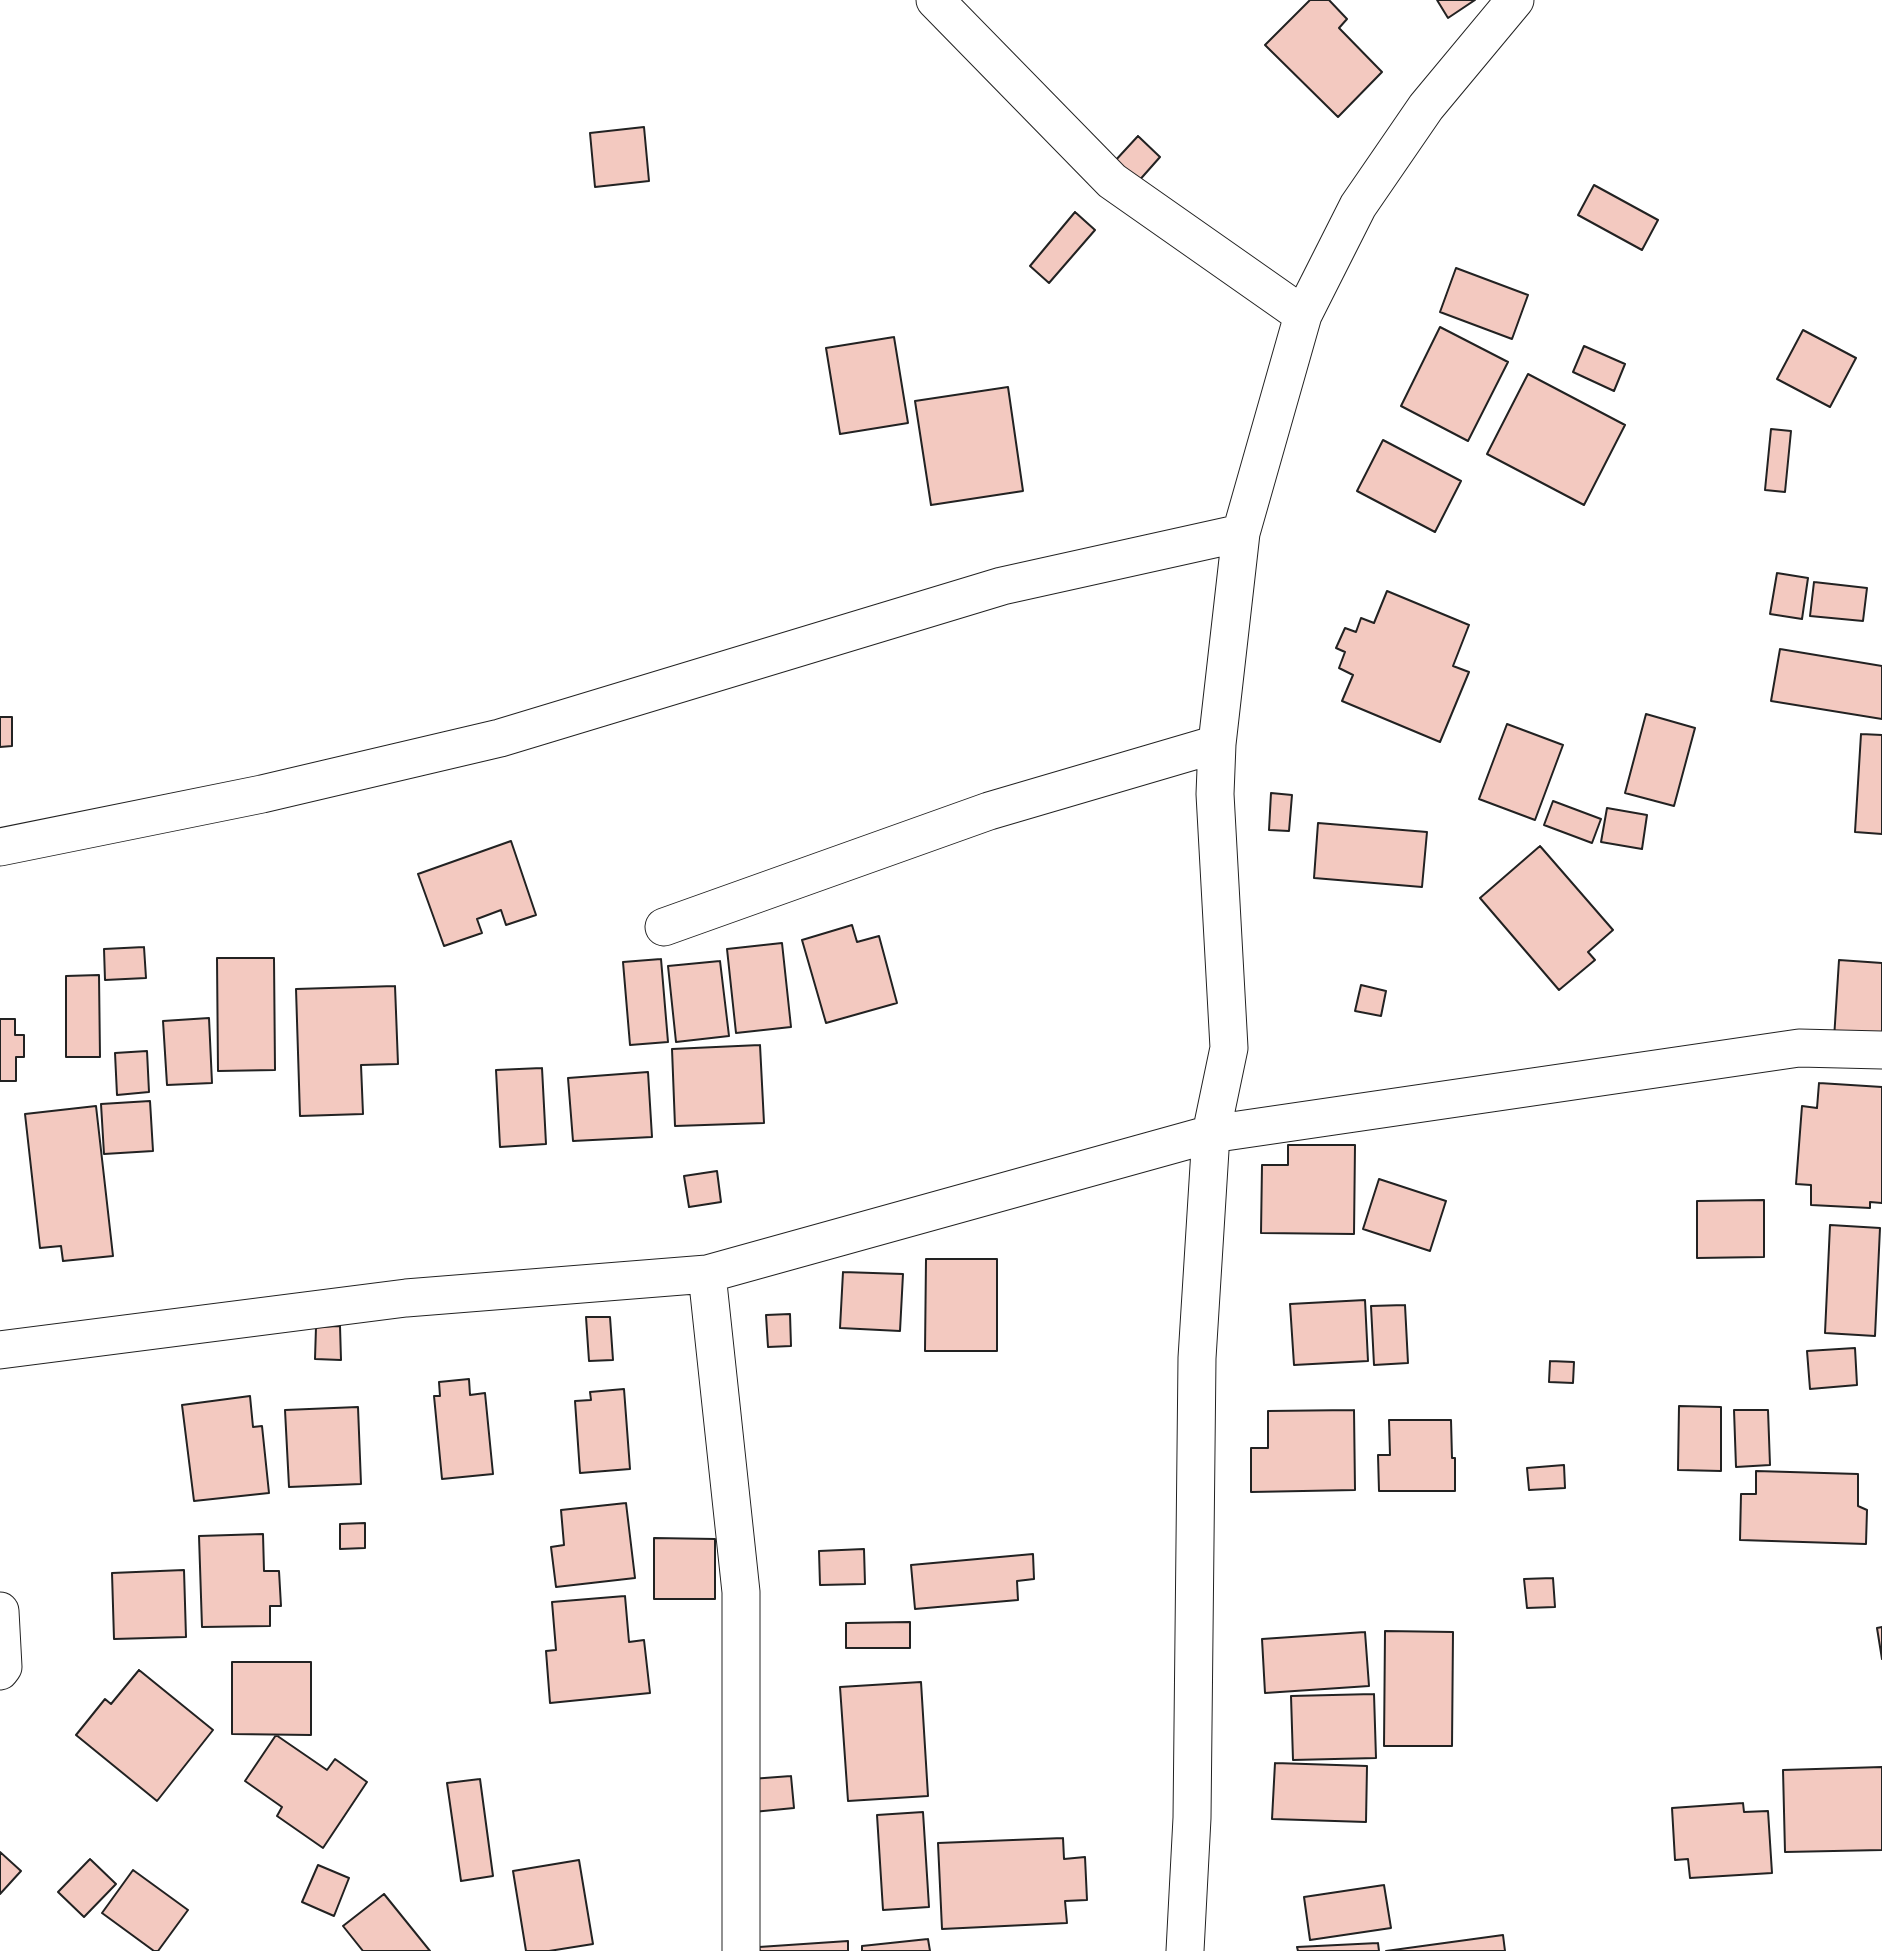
<!DOCTYPE html>
<html>
<head>
<meta charset="utf-8">
<style>
  body { margin:0 }
  canvas { display:block; background:#fff }
</style>
</head>
<body>
<canvas width="1882" height="1951"></canvas>
<script>
const context = document.querySelector('canvas').getContext('2d');
context.lineJoin = 'round';
function fillPath(path, color) { context.fillStyle = color; context.fill(path, 'evenodd'); }
const poly = rows => new Path2D(rows.map(r => 'M' + r).join(''));
function stroke(path, color, width, dash) { context.strokeStyle = color; context.lineWidth = width; context.lineCap = dash ? 'butt' : 'round'; context.setLineDash(dash || []); context.stroke(path); }
const building = poly([
  [1310,0,1329,0,1347,19,1339,28,1382,72,1338,117,1265,45,1310,0],
  [1437,0,1475,0,1448,18,1437,0],
  [644,127,649,181,595,187,590,133,644,127],
  [1138,136,1160,157,1137,183,1114,162,1138,136],
  [1594,185,1658,220,1642,250,1578,215,1594,185],
  [1075,212,1095,230,1049,283,1030,266,1075,212],
  [1456,268,1528,295,1512,339,1440,312,1456,268],
  [1440,327,1508,362,1468,441,1401,406,1440,327],
  [1803,330,1856,358,1830,407,1777,379,1803,330],
  [894,337,908,423,840,434,826,348,894,337],
  [1584,346,1625,364,1614,391,1573,372,1584,346],
  [1528,374,1625,425,1584,505,1487,454,1528,374],
  [1008,387,1023,491,931,505,915,401,1008,387],
  [1771,429,1791,431,1785,492,1765,490,1771,429],
  [1383,440,1461,481,1435,532,1357,491,1383,440],
  [1777,573,1808,578,1802,619,1770,614,1777,573],
  [1814,582,1867,588,1863,621,1810,616,1814,582],
  [1387,591,1469,625,1453,666,1469,672,1440,742,1342,701,1353,675,1339,668,1345,652,1336,648,1345,628,1356,632,1361,618,1374,623,1387,591],
  [1780,649,1882,666,1882,719,1771,701,1780,649],
  [1646,714,1695,728,1674,806,1625,793,1646,714],
  [0,717,12,717,12,746,0,747,0,717],
  [1507,724,1563,745,1535,820,1479,799,1507,724],
  [1861,734,1882,735,1882,834,1855,832,1861,734],
  [1271,793,1292,795,1289,831,1269,830,1271,793],
  [1553,801,1601,819,1592,843,1544,825,1553,801],
  [1607,808,1647,815,1642,849,1601,842,1607,808],
  [1318,823,1427,832,1422,887,1314,878,1318,823],
  [511,841,536,915,506,925,501,910,477,919,482,933,444,946,418,874,511,841],
  [1540,846,1613,930,1588,952,1595,960,1559,990,1480,898,1540,846],
  [852,925,857,942,879,936,897,1003,826,1023,802,940,852,925],
  [782,943,791,1027,736,1033,727,949,782,943],
  [144,947,146,978,105,980,104,949,144,947],
  [217,958,274,958,275,1070,218,1071,217,958],
  [661,959,668,1042,630,1045,623,962,661,959],
  [1839,960,1882,963,1882,1042,1834,1039,1839,960],
  [720,961,729,1036,676,1042,668,966,720,961],
  [99,975,100,1057,66,1057,66,976,99,975],
  [1361,985,1386,991,1381,1016,1355,1011,1361,985],
  [395,986,398,1064,361,1065,363,1114,300,1116,296,989,395,986],
  [209,1018,212,1083,167,1085,163,1021,209,1018],
  [0,1019,15,1019,15,1035,24,1035,24,1057,16,1057,16,1081,0,1081,0,1019],
  [760,1045,764,1123,675,1126,672,1049,760,1045],
  [147,1051,149,1092,117,1095,115,1053,147,1051],
  [542,1068,546,1144,500,1147,496,1070,542,1068],
  [648,1072,652,1137,573,1141,568,1078,648,1072],
  [1819,1083,1882,1087,1882,1203,1870,1202,1870,1208,1811,1205,1811,1185,1796,1184,1802,1106,1817,1108,1819,1083],
  [150,1101,153,1151,104,1154,101,1104,150,1101],
  [96,1106,113,1256,63,1261,61,1246,40,1248,25,1114,96,1106],
  [1288,1145,1355,1145,1354,1234,1261,1233,1262,1165,1288,1165,1288,1145],
  [717,1171,721,1202,689,1207,684,1176,717,1171],
  [1379,1179,1446,1201,1430,1251,1363,1229,1379,1179],
  [1764,1200,1764,1257,1697,1258,1697,1201,1764,1200],
  [1830,1225,1880,1228,1875,1336,1825,1333,1830,1225],
  [926,1259,997,1259,997,1351,925,1351,926,1259],
  [843,1272,903,1274,900,1331,840,1328,843,1272],
  [1365,1300,1368,1361,1294,1365,1290,1304,1365,1300],
  [1405,1305,1408,1363,1374,1365,1371,1306,1405,1305],
  [790,1314,791,1346,768,1347,766,1315,790,1314],
  [586,1317,610,1317,613,1360,589,1361,586,1317],
  [340,1326,341,1360,315,1359,316,1327,340,1326],
  [1855,1348,1857,1385,1810,1389,1807,1351,1855,1348],
  [1550,1361,1574,1362,1573,1383,1549,1382,1550,1361],
  [469,1379,470,1395,485,1393,493,1474,442,1479,434,1396,440,1396,439,1382,469,1379],
  [624,1389,630,1469,580,1473,575,1401,591,1400,590,1392,624,1389],
  [250,1396,253,1427,262,1426,269,1493,194,1501,182,1405,250,1396],
  [1679,1406,1721,1407,1721,1471,1678,1470,1679,1406],
  [358,1407,361,1484,289,1487,285,1410,358,1407],
  [1354,1410,1355,1490,1251,1492,1251,1448,1268,1448,1268,1411,1354,1410],
  [1734,1410,1768,1410,1770,1465,1736,1467,1734,1410],
  [1389,1420,1451,1420,1452,1458,1455,1458,1455,1491,1379,1491,1378,1455,1390,1455,1389,1420],
  [1564,1465,1565,1488,1529,1490,1527,1468,1564,1465],
  [1756,1471,1858,1474,1858,1506,1867,1510,1866,1544,1740,1540,1741,1494,1756,1494,1756,1471],
  [626,1503,635,1578,556,1587,551,1547,564,1545,561,1510,626,1503],
  [365,1523,365,1548,340,1549,340,1524,365,1523],
  [263,1534,264,1571,279,1571,281,1606,270,1606,270,1626,202,1627,199,1536,263,1534],
  [654,1538,715,1539,715,1599,654,1599,654,1538],
  [864,1549,865,1584,820,1585,819,1551,864,1549],
  [1033,1554,1034,1579,1017,1581,1018,1600,915,1609,911,1565,1033,1554],
  [184,1570,186,1637,114,1639,112,1573,184,1570],
  [1553,1578,1555,1607,1527,1608,1524,1579,1553,1578],
  [625,1596,629,1642,644,1640,650,1693,550,1703,546,1651,556,1650,552,1602,625,1596],
  [910,1622,910,1648,846,1648,846,1623,910,1622],
  [1882,1627,1882,1659,1877,1628,1882,1627],
  [1385,1631,1453,1632,1452,1746,1384,1746,1385,1631],
  [1365,1632,1369,1686,1265,1693,1262,1639,1365,1632],
  [232,1662,311,1662,311,1735,232,1734,232,1662],
  [139,1670,213,1730,157,1801,76,1735,105,1699,111,1704,139,1670],
  [921,1682,928,1796,848,1801,840,1687,921,1682],
  [1374,1694,1376,1758,1293,1760,1291,1696,1374,1694],
  [276,1735,327,1770,335,1759,367,1782,323,1848,277,1816,282,1807,245,1781,276,1735],
  [1275,1763,1367,1766,1366,1822,1272,1819,1275,1763],
  [1882,1767,1882,1850,1785,1852,1783,1770,1882,1767],
  [791,1776,794,1808,753,1812,751,1779,791,1776],
  [480,1779,493,1876,461,1881,447,1783,480,1779],
  [1743,1803,1744,1812,1768,1811,1772,1873,1690,1878,1688,1859,1675,1860,1672,1808,1743,1803],
  [923,1812,929,1907,883,1910,877,1815,923,1812],
  [1063,1838,1064,1859,1085,1857,1087,1900,1065,1901,1067,1923,942,1929,938,1843,1063,1838],
  [0,1852,21,1871,0,1894,0,1852],
  [90,1859,116,1884,84,1917,58,1892,90,1859],
  [579,1860,593,1944,549,1951,526,1951,513,1871,579,1860],
  [318,1865,349,1878,334,1916,302,1902,318,1865],
  [133,1870,188,1910,158,1951,154,1951,102,1913,133,1870],
  [1384,1885,1391,1928,1310,1940,1304,1897,1384,1885],
  [384,1894,430,1951,363,1951,343,1926,384,1894],
  [1503,1935,1505,1951,1386,1951,1503,1935],
  [928,1939,930,1951,862,1951,862,1946,928,1939],
  [848,1941,848,1951,760,1951,759,1947,848,1941],
  [1378,1943,1379,1951,1298,1951,1297,1947,1378,1943]
]);
const street = poly([
  [935,0,1112,181,1303,315],
  [0,847,262,794,500,738,1002,586,1241,533],
  [664,927,989,811,1217,744],
  [707,1274,741,1592,741,1951],
  [0,1350,406,1298,707,1274,1211,1134,1799,1048,1882,1050],
  [0,1611,3,1667,0,1671],
  [1185,1951,1192,1818,1197,1358,1211,1134,1229,1048,1215,794,1217,744,1241,533,1303,315,1358,206,1426,107,1515,0]
]);
fillPath(building, '#f3c9c0');
stroke(building, '#222', 2);
stroke(street, '#222', 39);
stroke(street, '#fff', 37);
</script>
</body>
</html>
